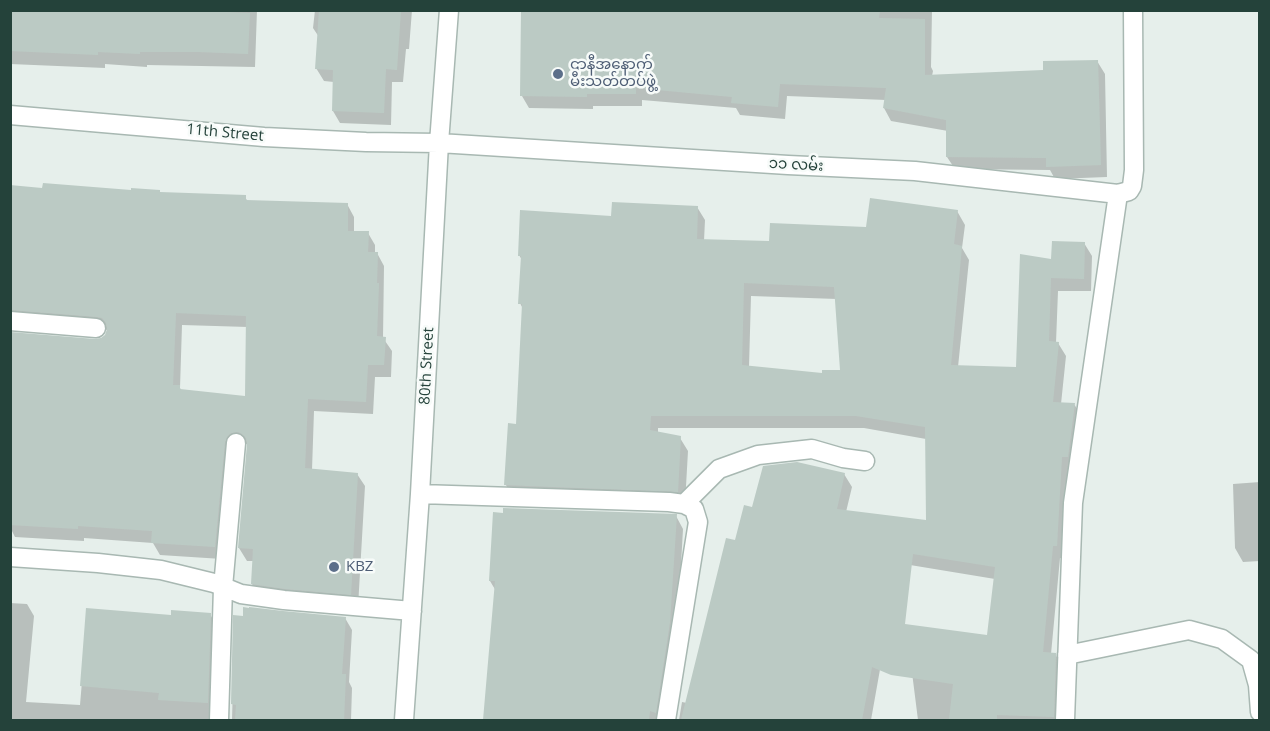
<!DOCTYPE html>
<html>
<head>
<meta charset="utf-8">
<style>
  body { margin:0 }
  #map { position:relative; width:1270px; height:731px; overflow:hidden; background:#e6efeb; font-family:"Open Sans",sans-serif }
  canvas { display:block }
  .frame { position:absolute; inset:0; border:12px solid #24423a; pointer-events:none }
</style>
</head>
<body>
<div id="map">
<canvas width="1270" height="731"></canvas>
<div class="frame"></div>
</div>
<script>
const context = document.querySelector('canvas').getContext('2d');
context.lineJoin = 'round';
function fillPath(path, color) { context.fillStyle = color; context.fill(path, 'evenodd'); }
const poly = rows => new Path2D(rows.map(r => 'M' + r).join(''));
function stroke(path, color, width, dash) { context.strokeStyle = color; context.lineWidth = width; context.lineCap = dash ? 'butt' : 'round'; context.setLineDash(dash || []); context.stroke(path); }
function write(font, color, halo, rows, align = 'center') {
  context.font = font + ' "Open Sans","Noto Sans Myanmar",sans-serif'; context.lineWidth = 5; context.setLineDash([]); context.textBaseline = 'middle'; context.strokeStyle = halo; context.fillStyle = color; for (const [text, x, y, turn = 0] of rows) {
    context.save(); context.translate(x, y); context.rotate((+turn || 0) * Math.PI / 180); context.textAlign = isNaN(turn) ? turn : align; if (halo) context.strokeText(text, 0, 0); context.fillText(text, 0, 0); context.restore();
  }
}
const shadow = poly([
  [10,10,257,10,255,67,147,65,147,67,105,64,105,68,10,64],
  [315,10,412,10,409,49,406,49,403,82,392,82,391,125,340,123,333,111,334,82,324,81,316,68,319,37,313,28],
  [522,10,932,10,931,67,933,71,932,76,1045,72,1097,61,1105,74,1107,177,1055,179,1050,170,955,169,947,157,948,131,891,121,884,108,886,100,787,96,785,119,740,115,736,108,642,100,642,106,593,106,593,109,529,108,522,96],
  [10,187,245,197,248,202,347,204,354,217,354,232,368,233,375,245,375,253,377,253,384,266,383,338,392,351,391,377,375,377,373,414,314,411,312,470,357,474,365,486,358,607,260,596,252,584,254,561,247,561,239,548,249,445,246,444,238,445,222,559,160,555,153,543,84,538,84,541,15,537,12,531,10,531,10,334,95,341,106,336,108,330,19,322,10,325],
  [182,325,248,327,247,398,182,391,180,388],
  [697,207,705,220,704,241,771,243,867,229,957,211,965,225,962,248,969,260,958,367,1018,369,1053,260,1084,243,1092,256,1091,291,1058,291,1056,343,1058,343,1066,356,1061,404,1074,404,1082,417,1075,469,1068,469,1064,559,1060,558,1051,654,1055,654,1063,667,1061,720,918,720,906,625,989,637,995,579,904,564,900,557,871,720,679,720,682,702,687,703,736,542,753,509,844,474,852,487,846,512,928,521,926,439,864,428,658,428,658,433,680,438,688,451,685,504,513,498,506,485,509,425,518,425,523,309,520,303,522,260,519,255,613,217],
  [751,296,837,299,842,371,824,374,749,367],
  [1260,482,1260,561,1243,562,1235,548,1233,484],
  [676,516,683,529,677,636,663,720,484,720,496,591,490,581],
  [10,603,27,604,34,616,26,702,80,705,88,610,172,617,210,614,217,627,214,720,10,720],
  [235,616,345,618,352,630,349,682,352,688,351,720,232,720]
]);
const building = poly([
  [10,10,176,10,250,13,248,54,199,52,140,52,140,54,98,52,98,55,10,51],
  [319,10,401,10,397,70,386,69,384,113,332,111,333,70,315,69],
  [521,10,880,10,879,18,925,19,925,75,1043,70,1043,61,1098,60,1101,165,1046,167,1046,158,946,157,946,120,883,108,886,88,780,84,778,107,731,103,732,97,636,88,636,94,587,94,587,97,520,96],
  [43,183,131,190,131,188,160,190,160,192,246,195,246,200,348,203,348,231,369,231,368,252,378,252,377,283,379,283,377,336,386,337,384,365,368,365,366,402,308,399,305,468,358,473,351,595,285,589,251,584,253,549,238,548,247,444,246,438,242,434,238,432,231,433,227,437,225,442,215,547,151,543,152,531,78,526,78,529,10,525,10,332,95,339,101,338,105,335,107,329,106,323,102,318,97,317,10,310,10,185,42,188],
  [176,313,246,316,245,396,180,389,180,385,173,385],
  [870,198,958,210,954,244,962,246,951,365,1016,367,1020,254,1051,259,1052,241,1085,242,1084,279,1051,278,1049,341,1059,342,1053,402,1075,403,1068,457,1062,457,1057,546,1053,546,1043,652,1056,653,1054,717,997,715,997,720,949,720,953,684,891,675,872,667,862,720,681,720,726,538,735,540,744,505,752,507,763,466,797,462,845,473,837,509,926,520,925,427,856,416,651,416,650,430,681,436,678,492,504,485,508,423,516,424,522,304,518,304,521,256,518,256,520,210,611,216,612,202,698,206,697,239,769,241,770,223,866,227],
  [744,283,834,287,840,370,822,370,822,373,742,365],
  [913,554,995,567,987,635,905,624],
  [503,508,677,514,670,622,656,713,650,711,649,720,483,720,495,581,489,581,493,512,503,513],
  [243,607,249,608,249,607,283,611,346,617,342,674,346,674,344,720,235,720,236,705,231,704,233,615,243,616],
  [86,608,171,615,171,610,211,613,208,703,158,700,159,693,80,686]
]);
const minor = poly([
  [10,115,264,137,366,142,439,143,788,165,915,171,1118,194,1129,191,1132,186,1134,170,1133,10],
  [10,321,96,328],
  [420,494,669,502,684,504,694,509,698,522,666,720],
  [684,504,719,469,758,455,812,449,843,458,865,461],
  [10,557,98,563,161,570,214,583,241,594,284,600,412,611],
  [1067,655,1189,630,1222,639,1251,660,1258,685,1260,712],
  [219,720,223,587,236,443],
  [404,720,420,494,439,143,449,10],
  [1065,720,1073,503,1118,194]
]);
const markers = [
  [558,74,6,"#5c6f8a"],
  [334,567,6,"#5c6f8a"]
];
const serviceNames = [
  ["ဌာနီအနောက်",570,65],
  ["မီးသတ်တပ်ဖွဲ့",570,82],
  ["KBZ",346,567]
];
const streetNames = [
  ["11th Street",225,133,5],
  ["၁၁ လမ်း",796,165,3],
  ["80th Street",427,366,-87]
];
fillPath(shadow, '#0003');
fillPath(building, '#bbcac4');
stroke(minor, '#a8b8b2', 21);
stroke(minor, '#fff', 18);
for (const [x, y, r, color] of markers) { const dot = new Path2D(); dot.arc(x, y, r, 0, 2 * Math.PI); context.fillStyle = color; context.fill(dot); stroke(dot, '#f7fbf9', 2); }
write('15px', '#4e5e75', '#f7fbf9', serviceNames, 'left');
write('15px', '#24423a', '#f7fbf9', streetNames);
</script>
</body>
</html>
